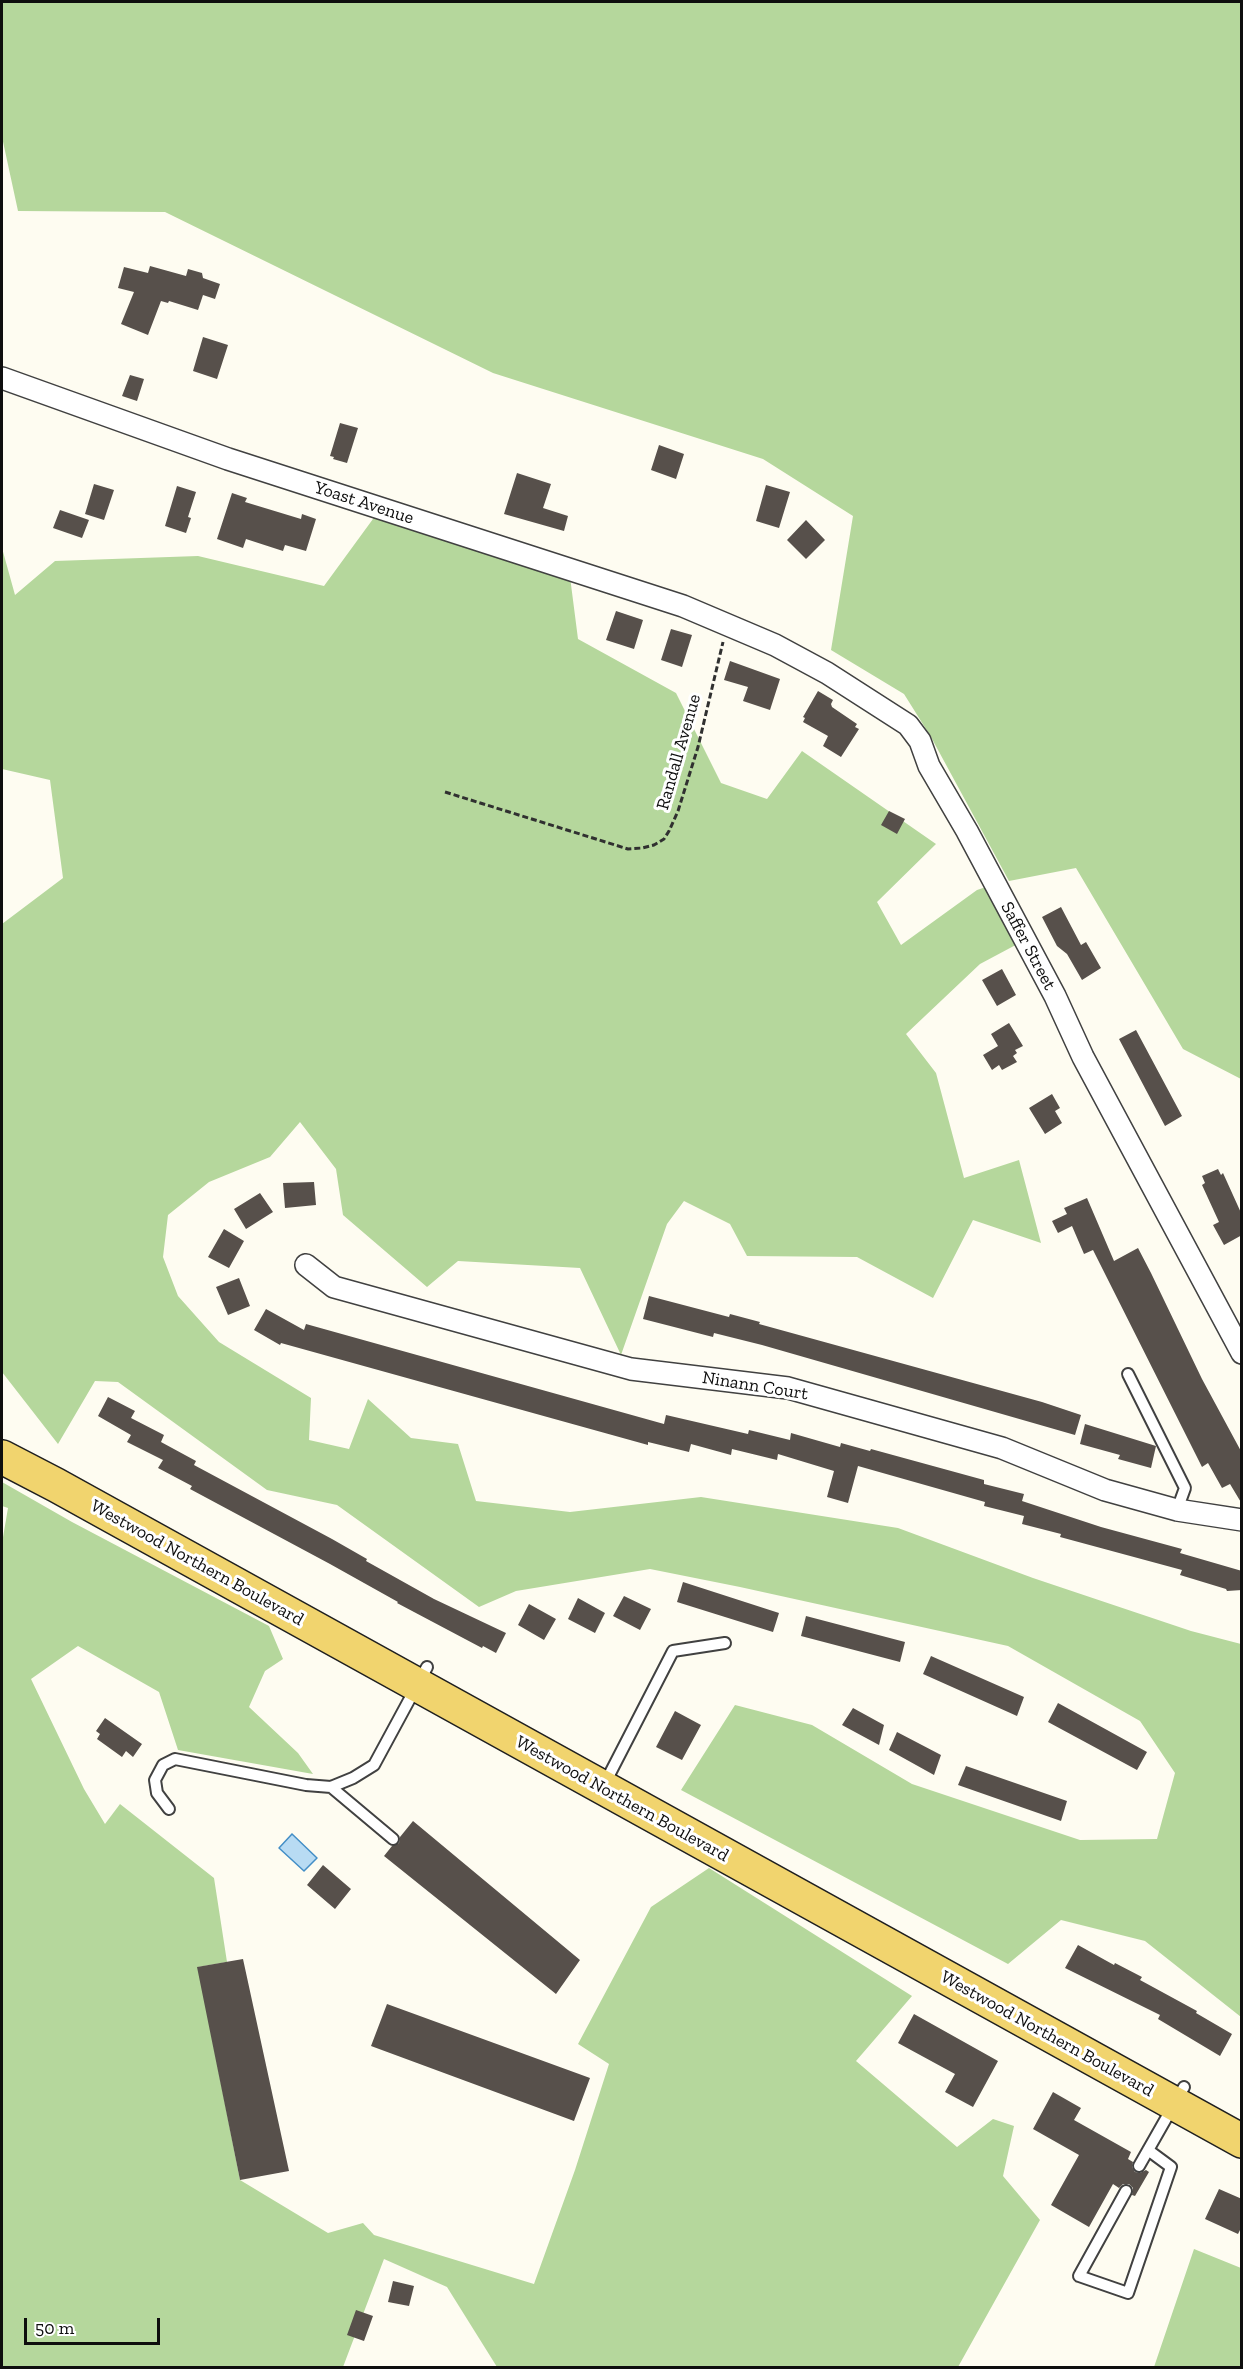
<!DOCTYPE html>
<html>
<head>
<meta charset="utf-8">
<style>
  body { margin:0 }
  #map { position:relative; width:1243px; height:2369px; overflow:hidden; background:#fefcf1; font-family:"Zilla Slab",serif }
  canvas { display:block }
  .frame { position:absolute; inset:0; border:3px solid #0e0e0e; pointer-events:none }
  .scale { position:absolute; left:24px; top:2318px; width:136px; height:27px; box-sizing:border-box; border:3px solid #0e0e0e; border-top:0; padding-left:8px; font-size:18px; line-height:21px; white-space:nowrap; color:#0e0e0e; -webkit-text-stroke:4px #fff; paint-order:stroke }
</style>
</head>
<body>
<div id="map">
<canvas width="1243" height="2369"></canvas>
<div class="frame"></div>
<div class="scale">50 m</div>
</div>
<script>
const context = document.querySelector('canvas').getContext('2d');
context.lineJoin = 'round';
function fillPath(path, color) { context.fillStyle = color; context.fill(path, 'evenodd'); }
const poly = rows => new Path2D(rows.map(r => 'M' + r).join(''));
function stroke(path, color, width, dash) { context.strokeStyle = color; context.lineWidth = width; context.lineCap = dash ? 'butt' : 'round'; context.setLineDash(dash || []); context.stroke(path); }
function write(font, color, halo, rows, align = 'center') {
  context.font = font + ' "Zilla Slab",serif'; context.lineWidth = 6; context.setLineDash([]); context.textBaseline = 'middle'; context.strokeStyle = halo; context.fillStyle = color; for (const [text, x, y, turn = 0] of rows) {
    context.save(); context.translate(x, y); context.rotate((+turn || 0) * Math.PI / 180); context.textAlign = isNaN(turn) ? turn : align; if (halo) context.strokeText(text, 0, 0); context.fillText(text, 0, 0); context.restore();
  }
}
const forest = poly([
  [2,2,1241,2,1241,1079,1183,1049,1076,868,1009,881,931,737,904,694,831,650,853,516,763,459,493,373,165,212,18,211,2,137],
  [381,508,569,569,578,639,676,693,721,783,767,799,802,751,936,844,877,902,901,945,977,890,995,884,1025,940,980,964,906,1034,936,1073,964,1178,1019,1160,1041,1243,973,1220,933,1298,857,1257,747,1256,730,1224,684,1201,667,1224,621,1355,580,1268,458,1261,427,1287,343,1215,336,1169,300,1122,270,1157,209,1182,168,1215,163,1257,178,1296,219,1342,311,1398,309,1440,349,1449,368,1399,411,1438,458,1444,476,1501,570,1512,701,1497,898,1528,1033,1578,1191,1631,1241,1644,1241,2017,1145,1941,1061,1920,1008,1964,681,1790,735,1705,812,1725,912,1784,1080,1840,1157,1839,1175,1773,1140,1721,1008,1646,740,1587,650,1569,516,1591,479,1607,337,1505,267,1490,118,1382,95,1381,58,1444,2,1372,2,924,63,878,50,780,2,769,2,548,15,595,55,561,198,556,324,586],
  [2,1482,72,1522,269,1626,283,1659,265,1671,249,1707,298,1753,313,1774,178,1750,159,1692,78,1646,31,1679,84,1789,105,1824,120,1804,214,1878,227,1962,198,1967,240,2180,328,2233,363,2223,374,2235,534,2284,575,2170,609,2064,578,2044,651,1907,709,1868,912,1996,856,2061,957,2147,993,2119,1014,2126,1003,2176,1040,2220,958,2367,497,2367,447,2287,384,2259,343,2367,2,2367,2,1543,8,1508,2,1506],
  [1194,2249,1241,2268,1241,2367,1154,2367]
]);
const water = poly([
  [292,1834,317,1858,304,1871,279,1848,292,1834]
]);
const building = poly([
  [150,266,186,276,188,269,202,273,203,278,220,284,215,299,203,295,198,310,169,301,168,303,161,301,148,335,121,324,134,292,118,288,124,267,148,273],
  [203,337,228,345,217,379,193,371],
  [130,375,144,379,137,401,122,396],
  [340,423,358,428,347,463,333,459,334,457,330,456],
  [659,445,684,454,676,479,651,470],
  [517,473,551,484,543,508,568,516,564,531,504,514],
  [94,484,114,490,104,520,85,514],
  [766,485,790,492,779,528,756,521],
  [177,486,196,492,188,517,191,518,186,533,165,526],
  [232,493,247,498,245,502,301,519,302,514,316,519,306,551,285,545,283,551,246,539,243,548,217,539],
  [60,510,89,520,82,538,53,528],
  [806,520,825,540,806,559,787,540],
  [616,611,643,620,634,649,606,640],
  [671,629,692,635,682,667,661,660],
  [730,661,780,679,770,710,743,701,748,687,724,680],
  [818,691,833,700,831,704,832,707,857,724,855,727,859,729,841,757,823,746,828,736,803,722,805,718,803,717],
  [889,811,905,819,897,834,881,825],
  [1061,907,1081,945,1086,942,1101,968,1082,980,1067,954,1057,946,1042,917],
  [1002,969,1016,995,997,1006,982,980],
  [1009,1023,1023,1046,1015,1050,1017,1053,1013,1056,1017,1062,1002,1070,999,1065,992,1070,983,1055,998,1046,991,1034],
  [1136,1030,1182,1116,1165,1126,1119,1039],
  [1052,1094,1060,1108,1055,1111,1062,1123,1045,1134,1029,1108],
  [1218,1169,1221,1175,1223,1173,1242,1215,1242,1235,1224,1245,1213,1225,1219,1222,1202,1185,1205,1183,1202,1176],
  [314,1182,316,1205,285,1208,283,1183],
  [260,1193,273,1212,246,1229,234,1209],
  [1087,1198,1114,1261,1138,1248,1151,1273,1202,1379,1242,1453,1242,1504,1230,1484,1222,1488,1208,1463,1202,1467,1093,1250,1084,1254,1072,1226,1058,1233,1052,1221,1067,1214,1064,1208],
  [224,1229,244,1241,229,1268,208,1257],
  [239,1278,250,1306,228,1315,216,1287],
  [649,1296,729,1317,730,1314,760,1322,759,1324,1042,1402,1081,1415,1075,1435,762,1345,714,1333,713,1337,643,1319],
  [266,1309,304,1330,306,1324,664,1424,666,1415,748,1434,749,1430,790,1440,791,1433,840,1447,841,1443,870,1451,871,1449,984,1480,984,1484,1024,1494,1022,1501,1101,1527,1182,1549,1180,1553,1242,1571,1242,1590,1227,1591,1226,1589,1180,1575,1182,1570,1060,1537,1061,1534,1022,1524,1024,1516,984,1506,985,1502,858,1466,848,1503,827,1497,834,1471,778,1454,777,1460,732,1449,731,1455,691,1444,689,1452,648,1442,648,1445,281,1343,280,1345,254,1330],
  [108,1397,135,1411,131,1418,164,1435,161,1442,196,1461,194,1465,332,1539,367,1559,366,1561,434,1599,506,1633,496,1653,483,1646,482,1648,397,1603,398,1602,330,1564,190,1489,192,1486,158,1468,163,1460,127,1442,131,1435,98,1416],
  [1085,1424,1156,1446,1151,1468,1118,1459,1120,1455,1080,1444],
  [683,1582,779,1613,773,1632,677,1602],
  [624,1596,651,1609,640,1630,613,1616],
  [578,1598,605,1613,595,1633,568,1619],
  [529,1604,556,1619,544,1640,518,1625],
  [806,1616,905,1642,900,1662,801,1636],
  [931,1656,1024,1697,1017,1716,923,1674],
  [1058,1703,1147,1752,1137,1770,1048,1722],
  [853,1708,884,1725,879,1745,842,1725],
  [675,1711,701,1725,682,1760,656,1747],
  [105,1718,142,1744,133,1757,126,1751,122,1757,97,1739,100,1734,96,1731],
  [897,1732,941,1755,934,1775,889,1750],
  [966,1766,1067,1801,1061,1821,958,1785],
  [413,1821,580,1960,556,1994,384,1856,392,1846,399,1843,400,1837],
  [323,1865,351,1889,335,1909,307,1885],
  [1078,1945,1114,1965,1115,1963,1142,1977,1140,1980,1197,2011,1196,2013,1232,2034,1220,2056,1158,2019,1160,2015,1065,1968],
  [243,1959,289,2171,240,2180,197,1967],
  [387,2004,590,2078,574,2121,371,2046],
  [914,2014,998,2061,973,2107,945,2092,955,2074,898,2043],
  [1053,2092,1081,2108,1074,2120,1131,2152,1128,2159,1133,2162,1132,2167,1135,2172,1140,2173,1146,2170,1149,2172,1135,2196,1132,2195,1133,2188,1129,2184,1123,2184,1119,2188,1113,2184,1089,2227,1051,2205,1079,2155,1033,2129],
  [1219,2189,1242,2199,1242,2226,1238,2234,1205,2219],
  [393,2281,414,2286,409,2306,388,2302],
  [356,2310,373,2316,364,2341,347,2335]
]);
const path = poly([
  [445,792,628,849,642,848,654,845,664,839,669,831,678,811,698,747,723,642]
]);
const lane = poly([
  [1128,1374,1185,1488,1177,1510],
  [604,1785,673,1651,725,1643],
  [331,1787,393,1839],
  [169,1809,157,1793,155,1780,163,1765,175,1759,306,1785,331,1787,353,1778,374,1765,427,1667],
  [1139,2166,1184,2087],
  [1126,2191,1079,2276,1128,2293,1171,2167,1148,2150]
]);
const street = poly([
  [2,378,228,459,683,606,775,645,827,673,908,725,920,741,929,766,967,831,1055,996,1083,1057,1242,1353],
  [306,1265,334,1287,631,1369,788,1388,1002,1448,1105,1490,1177,1510,1242,1520]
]);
const primary = poly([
  [2,1457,56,1485,1242,2141]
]);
const streetNames = [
  ["Yoast Avenue",364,503,18],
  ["Randall Avenue",679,752,-74],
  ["Saffer Street",1028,946,62],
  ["Ninann Court",755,1386,9],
  ["Westwood Northern Boulevard",197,1563,29],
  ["Westwood Northern Boulevard",622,1799,29],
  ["Westwood Northern Boulevard",1047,2034,29]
];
fillPath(forest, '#b5d79c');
fillPath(water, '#b8dbf3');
stroke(water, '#438ec6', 1.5);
fillPath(building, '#57504b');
stroke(lane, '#414141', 14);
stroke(street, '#414141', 24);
stroke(primary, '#1f1f1f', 36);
stroke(path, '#303030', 3, [6, 3]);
stroke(lane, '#fff', 10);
stroke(street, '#fff', 21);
stroke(primary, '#f1d46e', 33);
write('18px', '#0e0e0e', '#fff', streetNames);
</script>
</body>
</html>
